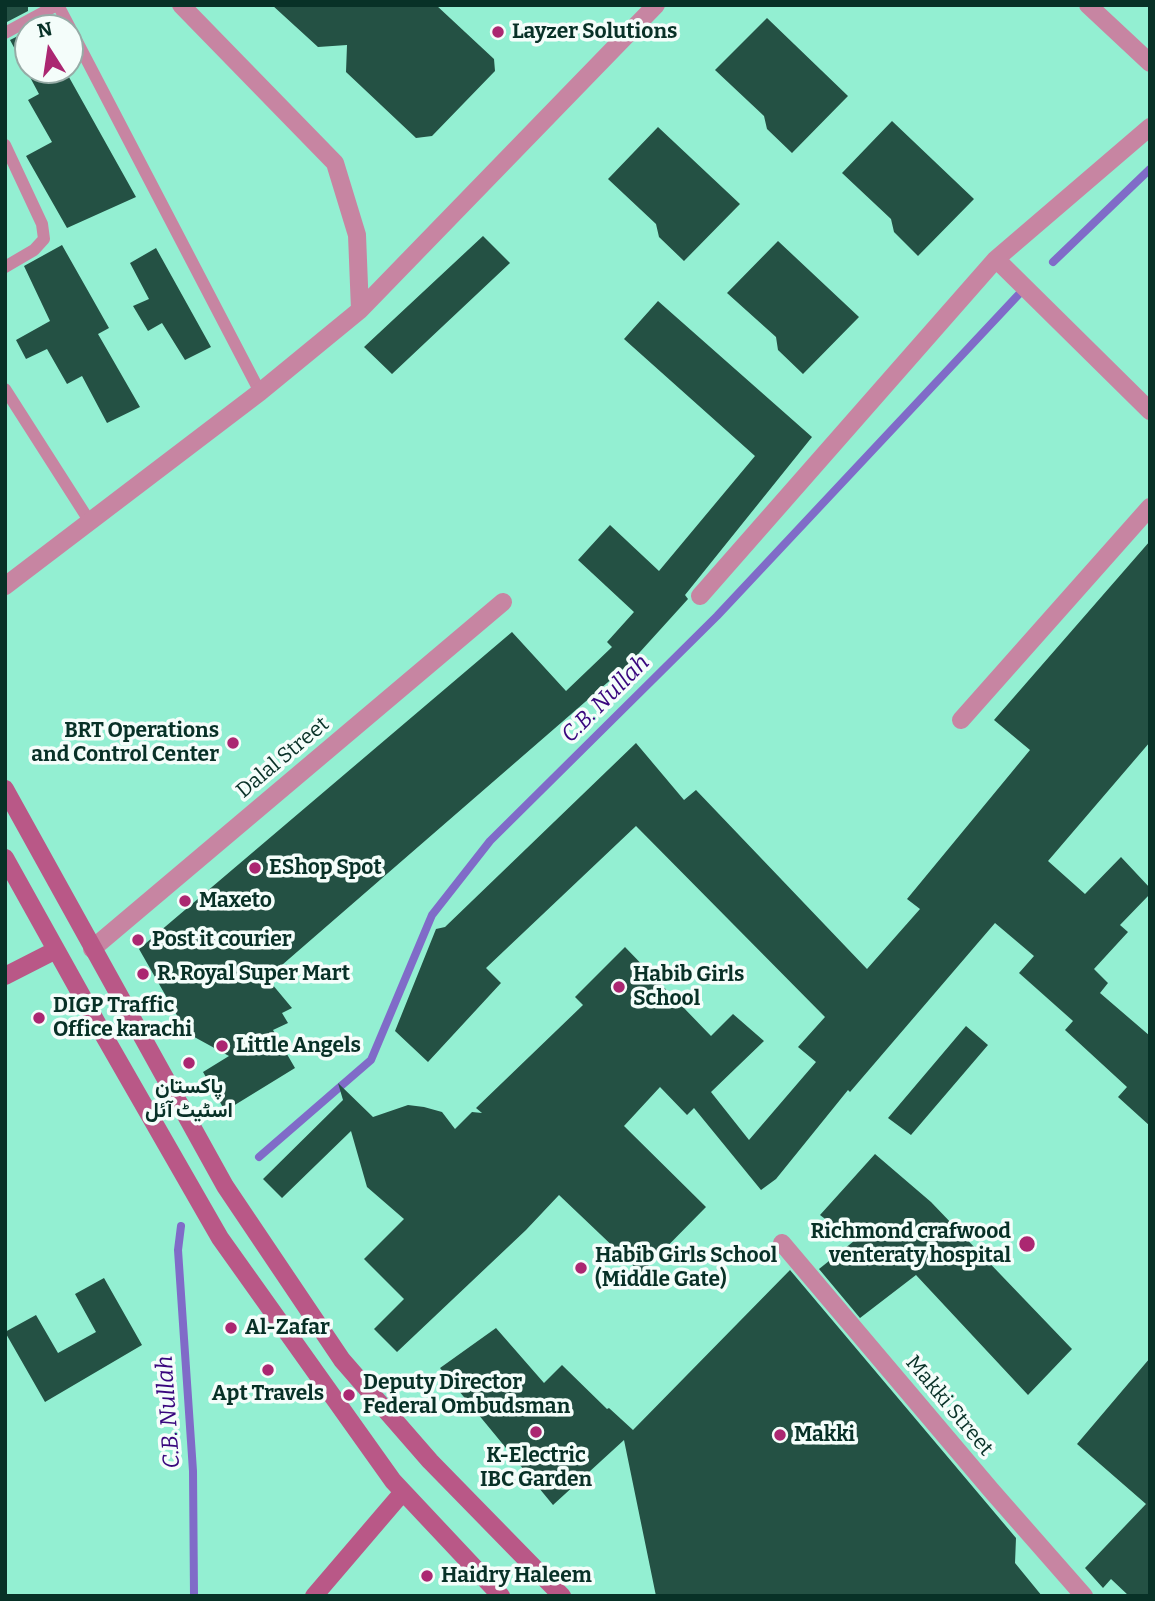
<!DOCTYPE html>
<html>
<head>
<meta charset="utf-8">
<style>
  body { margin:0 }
  #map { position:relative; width:1155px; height:1601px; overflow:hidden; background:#93efd2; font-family:Bitter,serif }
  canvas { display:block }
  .frame { position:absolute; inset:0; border:7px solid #083127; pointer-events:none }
  .north { position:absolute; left:14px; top:14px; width:70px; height:70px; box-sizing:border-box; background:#f4fdfa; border:2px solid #96aba6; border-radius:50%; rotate:348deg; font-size:19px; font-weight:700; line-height:28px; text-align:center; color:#083127 }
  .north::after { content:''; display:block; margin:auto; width:24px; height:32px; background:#ab2771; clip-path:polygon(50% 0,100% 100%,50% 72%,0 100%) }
</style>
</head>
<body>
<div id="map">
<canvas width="1155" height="1601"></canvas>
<div class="frame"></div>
<div class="north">N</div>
</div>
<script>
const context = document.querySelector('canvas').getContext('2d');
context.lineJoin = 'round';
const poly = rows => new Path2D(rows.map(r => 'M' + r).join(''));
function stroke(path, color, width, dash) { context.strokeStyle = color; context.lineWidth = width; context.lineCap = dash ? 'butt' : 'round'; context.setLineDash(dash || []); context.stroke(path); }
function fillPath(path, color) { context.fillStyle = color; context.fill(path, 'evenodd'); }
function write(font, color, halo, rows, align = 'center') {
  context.font = font + ' Bitter,Vazirmatn,serif'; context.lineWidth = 7; context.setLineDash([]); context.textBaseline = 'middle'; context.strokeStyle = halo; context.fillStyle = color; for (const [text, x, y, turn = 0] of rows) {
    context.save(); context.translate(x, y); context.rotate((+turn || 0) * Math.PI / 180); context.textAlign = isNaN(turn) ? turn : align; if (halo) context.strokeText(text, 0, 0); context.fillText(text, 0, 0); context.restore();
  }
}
const stream = poly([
  [1053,262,1150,169],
  [259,1157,371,1060,432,915,490,841,717,616,1021,292],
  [181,1226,178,1250,193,1471,194,1596]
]);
const building = poly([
  [5,5,28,5,28,11,5,23],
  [272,5,436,5,494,59,495,71,432,136,416,138,346,72,347,45,318,47],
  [767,18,848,96,792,153,767,129,764,116,715,70],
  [28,31,28,70,65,70,136,197,67,228,26,156,52,142,28,100,39,94,10,40],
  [892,121,974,199,918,256,894,232,891,219,842,173],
  [658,127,740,204,684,261,659,237,656,224,608,179],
  [483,236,510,263,392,374,364,347],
  [778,241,859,317,803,374,778,350,776,337,727,293],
  [62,245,109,328,98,334,140,407,107,423,82,376,67,384,47,349,26,359,16,340,50,321,24,266],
  [156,248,211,347,185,360,162,323,148,331,133,306,149,299,130,263],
  [658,301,812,437,685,595,688,599,630,663,267,978,292,1008,282,1013,288,1023,273,1030,295,1068,225,1111,203,1072,229,1056,187,1033,139,949,512,632,566,691,612,647,607,642,634,612,578,560,610,525,659,571,755,456,624,339],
  [1150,541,1150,742,1048,861,1085,894,1121,857,1150,888,1150,894,1120,925,1128,932,1094,969,1108,983,1100,993,1150,1036,1150,1126,1118,1097,1127,1087,1065,1030,1073,1021,1019,973,1034,956,995,923,850,1092,848,1090,776,1179,761,1190,694,1108,687,1115,660,1087,624,1126,706,1207,641,1273,559,1195,526,1230,397,1352,374,1329,404,1299,364,1259,404,1219,367,1187,351,1131,282,1198,263,1179,343,1100,338,1083,373,1117,408,1105,424,1107,442,1112,455,1129,472,1112,482,1113,476,1108,583,1005,575,997,625,947,711,1036,733,1014,764,1041,711,1092,749,1140,816,1062,798,1047,825,1017,636,826,486,968,501,983,428,1062,395,1031,436,929,445,927,636,743,684,800,696,790,867,969,920,909,907,899,1030,750,994,720],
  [966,1026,988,1045,911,1135,888,1118],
  [875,1154,931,1202,1072,1349,1028,1395,916,1275,860,1318,819,1269,854,1241,820,1215],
  [790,1270,1016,1538,1015,1563,1042,1596,656,1596,624,1440,553,1505,440,1368,496,1328,544,1383,562,1365,607,1409,609,1408,633,1430],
  [104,1278,142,1345,45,1402,5,1332,36,1315,58,1353,96,1332,75,1294],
  [1150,1358,1150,1596,1129,1596,1111,1579,1103,1588,1085,1568,1146,1504,1077,1444]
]);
const lane = poly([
  [58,5,260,392],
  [5,33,57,5],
  [5,145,42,224,44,239,34,250,5,267],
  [5,389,90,522]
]);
const street = poly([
  [1088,5,1150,63],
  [996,259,1150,411],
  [360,310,656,5],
  [5,586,260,392,360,310,357,235,335,163,181,5],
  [700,596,996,259,1150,127],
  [961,720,1150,507],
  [92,949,503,602],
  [782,1243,991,1490,1084,1596]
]);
const secondary = poly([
  [5,789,225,1186,342,1360,430,1461,562,1596],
  [5,858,103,1034,220,1238,393,1481,501,1596],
  [5,976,56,950],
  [314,1596,403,1492]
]);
const markers = [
  [498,32,7,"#ab2771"],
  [233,743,7,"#ab2771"],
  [255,868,7,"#ab2771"],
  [185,901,7,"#ab2771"],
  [138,940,7,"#ab2771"],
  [143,974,7,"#ab2771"],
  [619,987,7,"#ab2771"],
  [39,1018,7,"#ab2771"],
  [222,1046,7,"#ab2771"],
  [189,1063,7,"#ab2771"],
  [1027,1244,9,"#ab2771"],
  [581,1268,7,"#ab2771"],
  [231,1328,7,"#ab2771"],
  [268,1370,7,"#ab2771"],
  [349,1395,7,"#ab2771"],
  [536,1432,7,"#ab2771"],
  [780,1435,7,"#ab2771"],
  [427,1576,7,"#ab2771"]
];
const poiNames = [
  ["Layzer Solutions",512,32],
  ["BRT Operations",219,731,"right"],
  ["and Control Center",219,755,"right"],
  ["EShop Spot",269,868],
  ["Maxeto",199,901],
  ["Post it courier",152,940],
  ["R. Royal Super Mart",157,974],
  ["Habib Girls",633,975],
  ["School",633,999],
  ["DIGP Traffic",53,1006],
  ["Office karachi",53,1030],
  ["Little Angels",236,1046],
  ["پاکستان",189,1087,"center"],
  ["اسٹیٹ آئل",189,1111,"center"],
  ["Richmond crafwood",1011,1232,"right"],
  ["venteraty hospital",1011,1256,"right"],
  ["Habib Girls School",595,1256],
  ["(Middle Gate)",595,1280],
  ["Al-Zafar",245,1328],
  ["Deputy Director",363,1383],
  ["Federal Ombudsman",363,1407],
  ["Apt Travels",268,1394,"center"],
  ["Makki",794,1435],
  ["K-Electric",536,1456,"center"],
  ["IBC Garden",536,1480,"center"],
  ["Haidry Haleem",441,1576]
];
const streetNames = [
  ["Dalal Street",283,758,-40],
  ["Makki Street",949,1406,50]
];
const waterNames = [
  ["C.B. Nullah",606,699,-45],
  ["C.B. Nullah",169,1412,-94]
];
stroke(stream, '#806bc8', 8);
fillPath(building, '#245144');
stroke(lane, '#c785a2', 12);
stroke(street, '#c785a2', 18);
stroke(secondary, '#b95887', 18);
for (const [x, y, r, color] of markers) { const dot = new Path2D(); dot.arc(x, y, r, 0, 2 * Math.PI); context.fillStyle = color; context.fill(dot); stroke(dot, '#f4fdfa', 2.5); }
write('bold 21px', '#083127', '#f4fdfa', poiNames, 'left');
write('21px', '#083127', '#f4fdfa', streetNames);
write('italic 23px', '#38067d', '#f4fdfa', waterNames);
</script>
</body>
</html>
